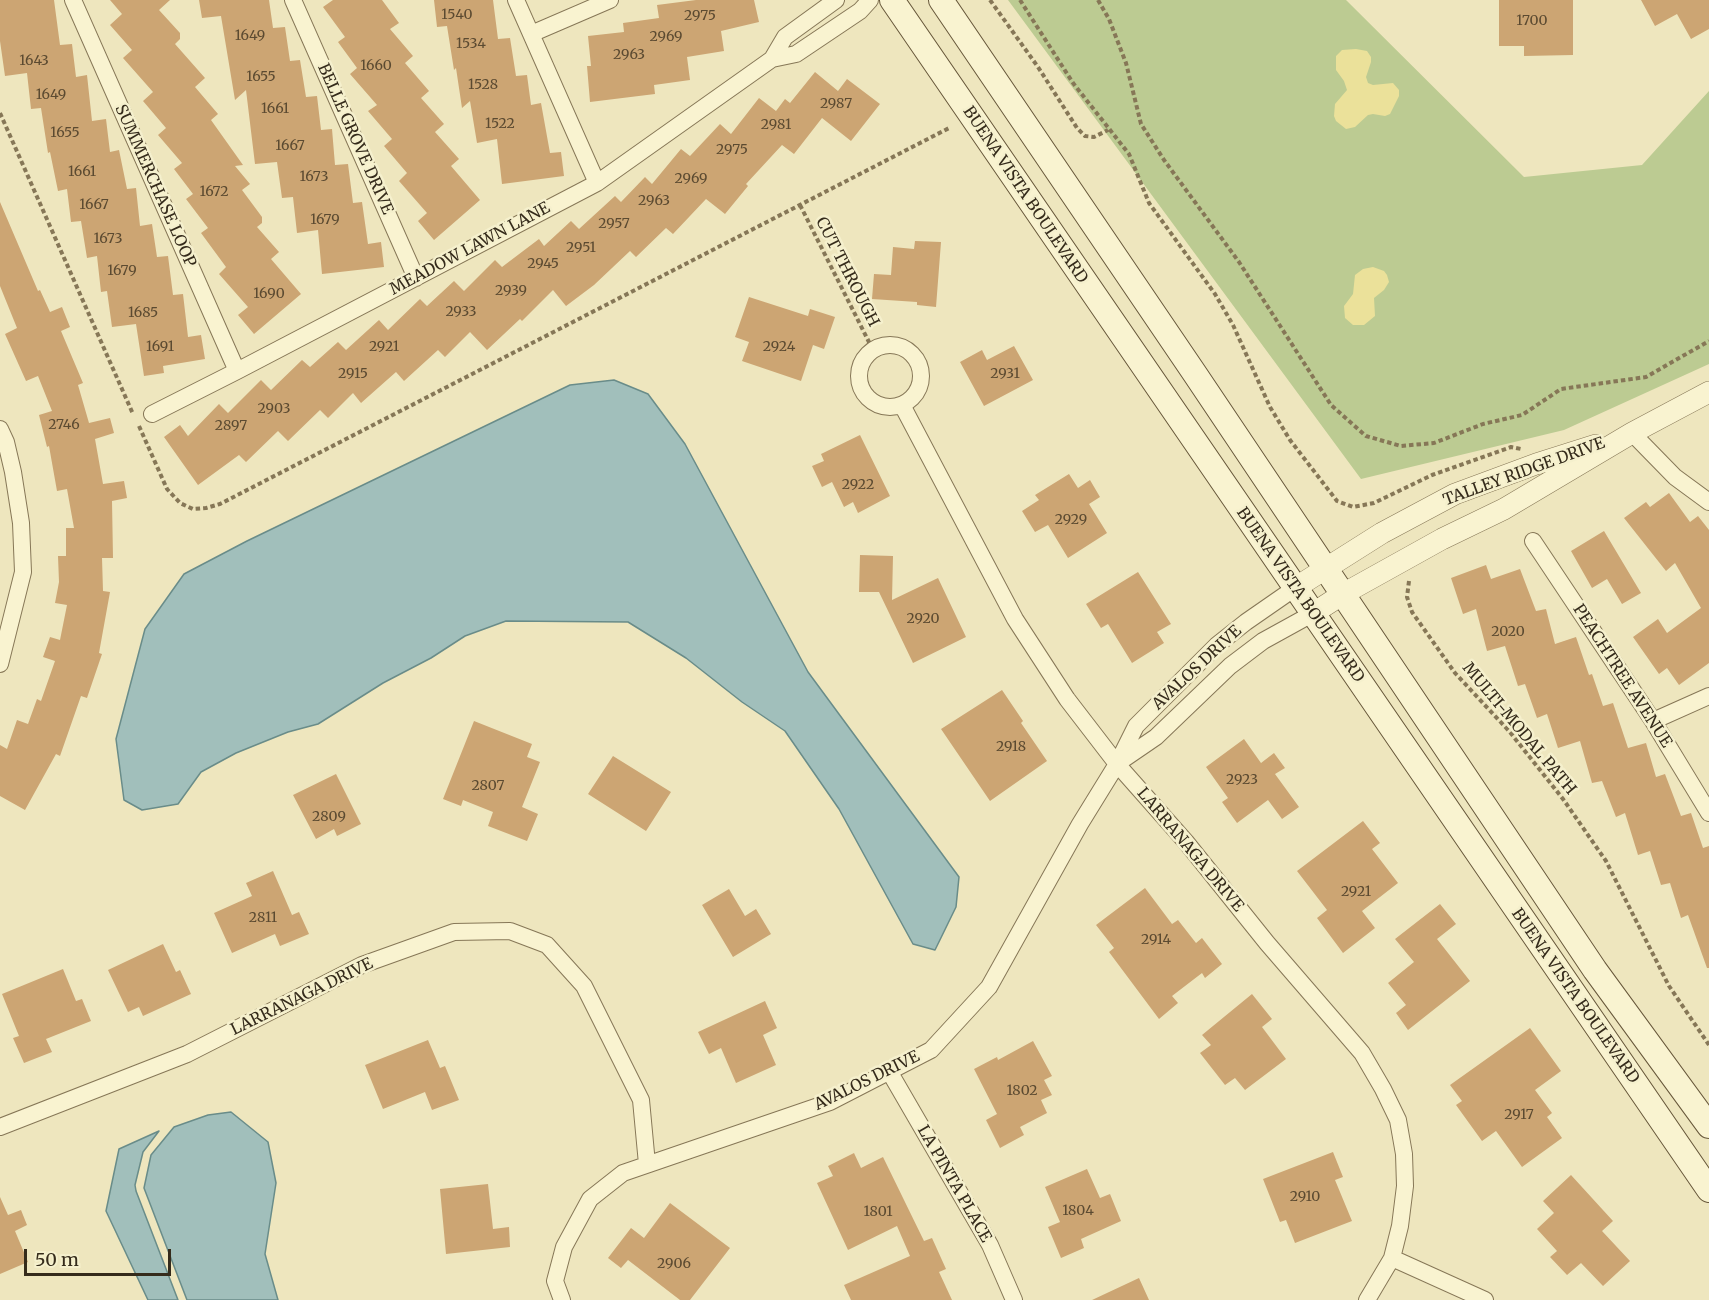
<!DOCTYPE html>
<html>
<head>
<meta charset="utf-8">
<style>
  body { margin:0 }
  #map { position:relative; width:1709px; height:1300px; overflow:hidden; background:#eee6be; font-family:Merriweather,serif }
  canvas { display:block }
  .scale { position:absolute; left:24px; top:1249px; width:147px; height:27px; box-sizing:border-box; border:3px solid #352b1b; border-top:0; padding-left:8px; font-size:18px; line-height:21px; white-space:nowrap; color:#352b1b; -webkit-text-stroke:4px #f5f0cd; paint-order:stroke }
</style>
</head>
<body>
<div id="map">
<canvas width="1709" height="1300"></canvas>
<div class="scale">50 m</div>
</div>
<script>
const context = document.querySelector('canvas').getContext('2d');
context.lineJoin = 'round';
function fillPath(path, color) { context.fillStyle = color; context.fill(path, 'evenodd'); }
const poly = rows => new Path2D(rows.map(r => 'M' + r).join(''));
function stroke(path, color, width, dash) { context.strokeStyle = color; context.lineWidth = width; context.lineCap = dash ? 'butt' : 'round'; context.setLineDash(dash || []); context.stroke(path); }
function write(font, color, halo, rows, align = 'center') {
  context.font = font + ' Merriweather,serif'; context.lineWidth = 5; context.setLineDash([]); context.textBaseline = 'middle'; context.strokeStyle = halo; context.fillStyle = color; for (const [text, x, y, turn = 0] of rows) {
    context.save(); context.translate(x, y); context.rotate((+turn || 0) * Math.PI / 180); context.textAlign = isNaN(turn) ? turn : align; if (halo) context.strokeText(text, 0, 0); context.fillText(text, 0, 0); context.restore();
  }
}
const green = poly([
  [1008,0,1346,0,1524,177,1642,165,1709,91,1709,364,1564,430,1361,479]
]);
const sand = poly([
  [1356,49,1367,51,1371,57,1371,62,1366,77,1368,83,1373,85,1393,83,1399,90,1399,96,1390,114,1385,116,1373,114,1368,115,1355,127,1346,129,1336,121,1334,116,1335,104,1347,90,1344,81,1336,70,1336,56,1342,50],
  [1373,267,1384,271,1387,275,1389,282,1384,290,1374,298,1375,316,1364,325,1353,325,1345,318,1344,306,1353,294,1355,275,1363,269]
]);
const water = poly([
  [614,380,648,394,685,444,808,672,959,877,956,907,935,950,913,944,839,809,785,731,742,702,686,658,628,622,506,621,465,636,431,658,383,683,318,724,288,732,236,753,201,772,178,804,142,810,124,800,116,739,145,629,184,574,247,541,570,385,614,380],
  [231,1112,268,1142,276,1183,265,1254,278,1300,187,1300,144,1188,151,1155,174,1127,208,1115,231,1112],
  [159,1131,143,1152,135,1185,136,1191,178,1300,148,1300,106,1211,119,1149,159,1131]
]);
const building = poly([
  [0,0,54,0,60,45,72,44,76,77,87,75,92,121,106,119,110,152,119,150,127,189,136,188,140,226,152,224,157,257,168,256,173,295,183,294,188,337,201,335,205,359,163,366,164,373,144,376,136,324,112,327,107,291,101,292,97,256,87,258,81,221,71,222,67,189,58,191,50,152,48,153,41,108,31,109,27,73,5,76,0,41],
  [110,0,170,0,159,10,180,33,180,39,175,44,205,78,195,87,218,114,211,120,243,165,235,166,250,184,242,190,262,217,262,223,257,227,279,252,271,259,301,294,254,334,238,315,248,307,219,274,226,267,201,233,208,228,186,199,193,194,174,169,182,163,158,135,166,128,143,101,153,92,123,58,132,50,110,25,122,14],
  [199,0,269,0,273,28,285,27,290,61,300,60,306,97,317,96,321,130,332,129,335,165,348,164,353,203,362,202,368,244,381,242,384,267,322,274,318,230,297,233,293,197,282,198,277,162,255,164,246,90,235,100,221,16,202,18],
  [333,0,382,0,399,23,390,29,413,56,405,63,429,91,421,98,444,124,435,132,459,159,451,166,480,200,434,240,418,221,427,213,399,181,407,173,384,146,392,139,368,111,377,105,350,74,357,68,338,42,345,37,323,7],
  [434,0,493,0,498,39,510,38,516,76,527,75,531,105,541,103,550,153,561,152,564,176,502,184,497,139,477,143,470,101,462,108,456,68,454,70,447,26,437,27],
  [696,0,754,0,759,22,721,31,724,51,687,57,690,80,654,85,655,94,590,102,587,66,591,66,588,36,624,32,623,23,659,18,657,5],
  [1499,0,1573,0,1573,55,1524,56,1524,46,1499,46],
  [1641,0,1709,0,1709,29,1691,39,1677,14,1655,26],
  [815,72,838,91,847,79,880,104,851,141,822,118,794,154,782,145,746,184,748,186,725,214,706,199,673,234,666,228,636,257,630,251,594,285,566,306,553,290,522,321,520,319,487,350,470,332,445,357,438,350,404,381,396,372,361,403,353,393,328,418,320,410,288,441,278,431,246,462,239,455,198,485,164,437,180,425,188,436,219,404,228,413,261,380,271,390,302,360,310,367,338,342,346,350,379,320,388,330,420,299,427,306,454,281,464,291,495,260,502,267,539,239,544,246,571,221,579,229,615,196,621,202,645,177,652,184,681,149,690,156,720,124,731,134,759,98,776,111,785,99,790,103],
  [0,202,38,291,40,290,50,312,62,307,70,327,61,331,83,383,78,385,89,423,110,418,114,433,95,439,103,484,124,481,127,498,112,501,113,558,102,558,103,591,110,592,99,653,102,654,87,698,81,696,60,756,56,754,25,810,0,796,0,745,7,749,17,720,28,724,37,699,41,701,55,661,43,657,50,637,60,640,67,605,55,603,59,582,58,556,66,556,66,528,74,528,67,489,57,491,49,446,47,447,39,415,52,411,38,376,26,381,5,334,17,328,0,286],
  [915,241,941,242,936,307,917,305,917,302,872,299,874,274,891,275,893,247,914,249],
  [749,297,808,316,810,309,835,317,824,349,813,345,801,381,742,361,749,342,735,337],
  [1014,346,1033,380,984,406,960,362,982,350,987,360],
  [860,435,890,496,858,513,853,502,844,507,832,482,822,487,812,466,824,461,821,454],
  [1069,474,1078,488,1090,480,1100,497,1089,504,1107,533,1068,558,1048,525,1035,532,1022,511,1039,500,1035,495],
  [1669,493,1690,522,1698,516,1709,530,1709,663,1679,685,1667,668,1659,674,1633,637,1658,619,1667,633,1701,608,1675,563,1666,571,1624,518,1646,502,1650,507],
  [1604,531,1641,593,1622,604,1607,579,1592,588,1571,551],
  [860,555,893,556,892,600,938,578,966,637,913,663,879,592,859,592],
  [1486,565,1491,579,1520,569,1536,611,1546,609,1555,644,1576,637,1589,675,1592,674,1603,706,1613,703,1628,748,1646,743,1656,777,1665,774,1681,816,1691,813,1703,848,1709,846,1709,968,1707,968,1688,915,1681,918,1670,883,1661,885,1650,851,1638,855,1625,813,1616,817,1602,781,1592,783,1580,741,1558,748,1547,714,1537,718,1525,684,1518,686,1505,646,1487,651,1476,609,1463,614,1451,578],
  [1138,572,1171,624,1157,632,1164,643,1132,663,1108,624,1101,628,1086,604],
  [1002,690,1023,721,1021,723,1047,761,990,801,941,729],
  [474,721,532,744,527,757,540,762,522,807,538,814,527,841,488,826,493,812,463,800,461,806,443,799],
  [1244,739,1261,763,1274,753,1285,768,1275,774,1299,807,1282,819,1268,800,1237,823,1222,802,1228,798,1206,767],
  [613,756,671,792,646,831,588,794],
  [336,774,361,824,337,836,334,829,316,839,293,795],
  [1363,821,1380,843,1372,849,1398,883,1362,911,1375,928,1343,953,1317,918,1327,910,1297,871],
  [273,871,292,915,299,912,309,934,280,946,275,934,232,953,214,913,252,896,246,883],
  [1145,888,1172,924,1178,920,1196,943,1202,938,1222,964,1205,978,1202,973,1172,996,1178,1003,1159,1019,1109,952,1114,948,1096,925],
  [729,889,745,916,756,909,771,934,733,957,702,905],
  [1440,904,1456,924,1437,939,1470,981,1408,1030,1396,1013,1406,1005,1388,983,1414,962,1395,939],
  [163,944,176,972,180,970,191,994,143,1016,139,1007,128,1012,108,970],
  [63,969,76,1001,82,999,91,1021,46,1039,52,1052,24,1063,13,1038,19,1036,2,994],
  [1252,994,1272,1019,1262,1027,1286,1059,1245,1090,1235,1078,1225,1085,1200,1053,1211,1045,1202,1035],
  [765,1001,777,1028,763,1035,776,1065,736,1083,721,1048,709,1054,698,1032],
  [1530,1028,1561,1071,1535,1090,1552,1113,1547,1117,1562,1138,1522,1167,1496,1131,1482,1141,1456,1105,1462,1101,1450,1085],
  [428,1040,440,1068,445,1066,459,1100,432,1110,425,1092,383,1109,365,1065],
  [1033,1041,1052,1076,1044,1080,1052,1095,1041,1100,1047,1113,1020,1127,1024,1135,1000,1148,986,1120,997,1114,974,1069,997,1057,998,1060],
  [1333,1152,1343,1177,1335,1180,1352,1221,1295,1243,1286,1220,1280,1222,1263,1179],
  [854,1153,861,1168,883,1157,924,1241,932,1238,946,1269,939,1272,952,1300,851,1300,844,1285,910,1256,897,1226,848,1250,817,1183,833,1176,828,1166],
  [1087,1169,1100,1198,1110,1194,1121,1221,1081,1239,1084,1248,1061,1258,1048,1227,1060,1222,1045,1187],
  [1571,1175,1613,1221,1602,1231,1630,1261,1603,1286,1581,1263,1567,1275,1550,1257,1557,1251,1537,1229,1554,1213,1543,1201],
  [488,1184,493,1229,509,1227,510,1247,446,1254,440,1189],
  [0,1197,8,1215,21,1210,27,1225,15,1231,28,1262,0,1274],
  [670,1203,730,1248,690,1300,680,1300,628,1260,621,1268,608,1258,631,1228,644,1238],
  [1139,1278,1149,1300,1092,1300]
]);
const path = poly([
  [990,0,1038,67,1077,128,1085,136,1094,137,1108,130],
  [1020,0,1073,83,1129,154,1149,203,1215,294,1233,325,1270,407,1290,440,1337,501,1353,507,1374,503,1432,475,1511,447,1521,449],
  [1098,0,1109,19,1126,63,1141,124,1164,160,1239,262,1331,405,1366,436,1401,446,1434,443,1483,424,1522,415,1561,389,1646,377,1709,341],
  [0,113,133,414],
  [800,205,873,350],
  [139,426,167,489,180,503,193,509,206,508,220,504,951,127],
  [1409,581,1407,597,1412,612,1455,673,1509,731,1563,799,1606,861,1669,986,1709,1045]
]);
const minor = poly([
  [73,0,237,371],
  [293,0,416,278],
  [516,0,597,183],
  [531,34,610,0],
  [772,59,785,37,836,0],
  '859 376a31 31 0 1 1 62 0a31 31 0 1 1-62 0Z',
  [902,405,1015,619,1067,699,1117,764,1186,842,1267,943,1362,1053,1383,1089,1398,1120,1404,1154,1405,1186,1400,1226,1392,1258,1367,1300],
  [152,414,237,371,597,183,772,59,796,54,860,11,870,0],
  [0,429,6,442,13,472,21,523,23,572,0,664],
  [1632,433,1675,477,1709,502],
  [1533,541,1653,721,1709,813],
  [1653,721,1709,696],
  [1118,763,1156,737,1230,666,1263,641,1312,614],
  [889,1071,990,1245,1014,1300],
  [0,1127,187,1054,362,965,454,932,510,931,547,945,584,986,641,1100,647,1164],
  [1392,1258,1485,1300],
  [562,1300,555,1281,564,1247,590,1199,623,1173,830,1102,931,1050,989,987,1080,824,1117,764,1136,726,1217,645,1246,622,1295,588]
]);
const tertiary = poly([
  [1295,588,1382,533,1455,494,1536,464,1596,445],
  [1312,614,1343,594,1442,539,1504,509,1632,433,1709,392]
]);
const secondary = poly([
  [892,0,1709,1190],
  [941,0,1195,374,1595,970,1709,1126]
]);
const numberNames = [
  ["1540",457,15],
  ["2975",700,16],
  ["1700",1532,21],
  ["1649",250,36],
  ["2969",666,37],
  ["1534",471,44],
  ["2963",629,55],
  ["1643",34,61],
  ["1660",376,66],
  ["1655",261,77],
  ["1528",483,85],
  ["1649",51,95],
  ["2987",836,104],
  ["1661",275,109],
  ["1522",500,124],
  ["2981",776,125],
  ["1655",65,133],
  ["1667",290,146],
  ["2975",732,150],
  ["1661",82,172],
  ["1673",314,177],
  ["2969",691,179],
  ["1672",214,192],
  ["2963",654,201],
  ["1667",94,205],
  ["1679",325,220],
  ["2957",614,224],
  ["1673",108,239],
  ["2951",581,248],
  ["2945",543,264],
  ["1679",122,271],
  ["2939",511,291],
  ["1690",269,294],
  ["2933",461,312],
  ["1685",143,313],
  ["1691",160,347],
  ["2921",384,347],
  ["2924",779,347],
  ["2915",353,374],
  ["2931",1005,374],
  ["2903",274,409],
  ["2746",64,425],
  ["2897",231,426],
  ["2922",858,485],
  ["2929",1071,520],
  ["2920",923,619],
  ["2020",1508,632],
  ["2918",1011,747],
  ["2923",1242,780],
  ["2807",488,786],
  ["2809",329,817],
  ["2921",1356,892],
  ["2811",263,918],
  ["2914",1156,940],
  ["1802",1022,1091],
  ["2917",1519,1115],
  ["2910",1305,1197],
  ["1804",1078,1211],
  ["1801",878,1212],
  ["2906",674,1264]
];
const streetNames = [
  ["BELLE GROVE DRIVE",355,139,66],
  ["SUMMERCHASE LOOP",155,186,66],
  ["BUENA VISTA BOULEVARD",1025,195,56],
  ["MEADOW LAWN LANE",470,249,-28],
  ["CUT THROUGH",847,272,63],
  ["TALLEY RIDGE DRIVE",1524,472,-20],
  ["BUENA VISTA BOULEVARD",1300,595,55],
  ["AVALOS DRIVE",1197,668,-43],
  ["PEACHTREE AVENUE",1622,676,57],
  ["MULTI-MODAL PATH",1519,729,50],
  ["LARRANAGA DRIVE",1190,850,50],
  ["BUENA VISTA BOULEVARD",1575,996,55],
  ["LARRANAGA DRIVE",302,997,-26],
  ["AVALOS DRIVE",867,1081,-26],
  ["LA PINTA PLACE",954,1184,60]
];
fillPath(green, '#bccb92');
fillPath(sand, '#ebe19a');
fillPath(water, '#a1bfbb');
stroke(water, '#698c89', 1.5);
fillPath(building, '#cca573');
stroke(minor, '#867757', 18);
stroke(tertiary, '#867757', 22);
stroke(secondary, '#67573a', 26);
stroke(path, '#867757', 4, [4.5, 3]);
stroke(minor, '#f9f3d0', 16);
stroke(tertiary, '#f9f3d0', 21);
stroke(secondary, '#f9f3d0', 24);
write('14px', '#5b4a31', null, numberNames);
write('16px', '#352b1b', '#f5f0cd', streetNames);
</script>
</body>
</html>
